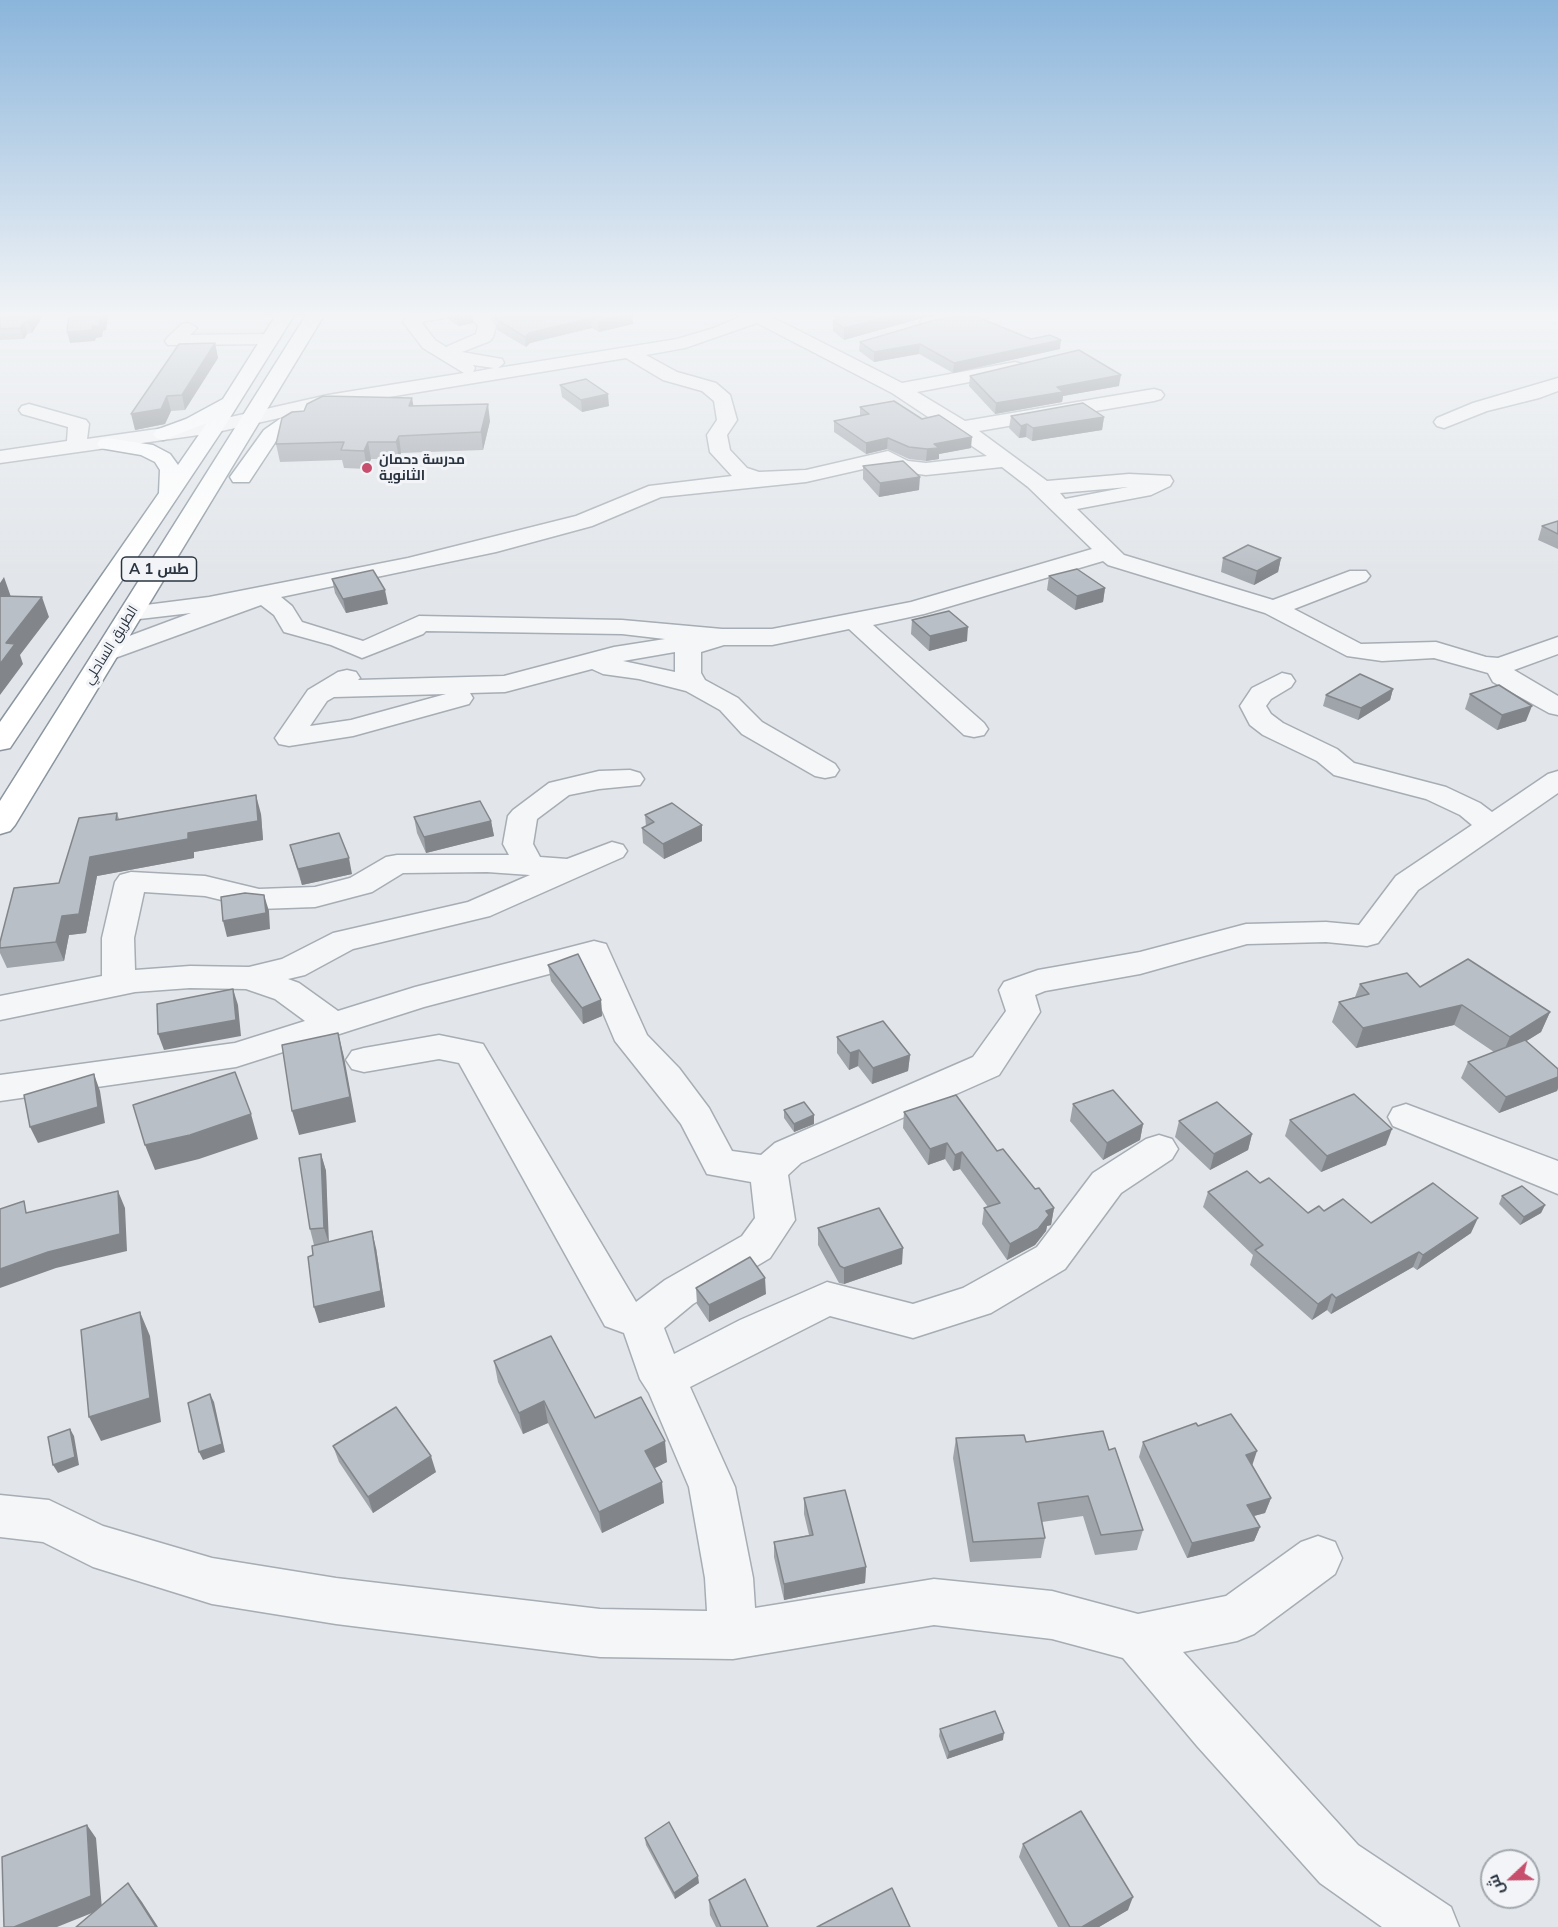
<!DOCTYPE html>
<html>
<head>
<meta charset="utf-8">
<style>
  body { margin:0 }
  #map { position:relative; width:1558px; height:1927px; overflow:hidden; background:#e2e6ea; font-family:Mulish,Cairo,sans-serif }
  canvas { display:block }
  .north { position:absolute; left:1480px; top:1849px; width:60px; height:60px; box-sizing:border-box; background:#f2f4f7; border:2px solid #a2a8ae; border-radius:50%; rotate:248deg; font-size:16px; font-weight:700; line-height:24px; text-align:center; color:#2b3541 }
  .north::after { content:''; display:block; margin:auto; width:21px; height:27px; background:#c74f6d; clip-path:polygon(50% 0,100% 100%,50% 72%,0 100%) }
</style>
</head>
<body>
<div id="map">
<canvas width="1558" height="1927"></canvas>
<div class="north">ش</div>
</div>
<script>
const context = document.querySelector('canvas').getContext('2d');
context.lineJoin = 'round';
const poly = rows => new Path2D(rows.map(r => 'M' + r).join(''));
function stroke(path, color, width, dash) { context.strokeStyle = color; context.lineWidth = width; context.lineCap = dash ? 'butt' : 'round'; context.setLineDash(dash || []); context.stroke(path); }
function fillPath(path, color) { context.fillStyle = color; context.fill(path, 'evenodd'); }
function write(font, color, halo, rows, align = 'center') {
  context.font = font + ' Mulish,Cairo,sans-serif'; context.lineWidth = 6; context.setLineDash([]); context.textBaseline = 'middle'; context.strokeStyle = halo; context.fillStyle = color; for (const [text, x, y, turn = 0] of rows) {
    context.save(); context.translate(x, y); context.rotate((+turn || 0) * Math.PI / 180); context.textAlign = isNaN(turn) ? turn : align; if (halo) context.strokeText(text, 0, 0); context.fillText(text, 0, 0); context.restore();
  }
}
const minor = poly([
  [417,312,488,314,496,326,493,337,490,341,462,352,502,359,504,363,498,368,677,339,714,328,751,312,777,312,772,317,902,383,1015,362,1022,364,1024,368,1022,372,917,392,965,421,1154,389,1161,391,1164,395,1161,399,1154,401,979,431,1047,481,1129,474,1170,476,1173,481,1170,486,1151,495,1077,509,1124,555,1273,600,1350,571,1366,571,1370,576,1366,581,1294,609,1361,644,1436,642,1486,657,1498,658,1558,637,1558,654,1514,670,1558,696,1558,715,1549,713,1493,682,1488,673,1434,658,1382,661,1347,656,1265,613,1108,565,1103,561,924,614,873,625,984,723,988,729,984,735,974,737,964,735,849,629,772,645,724,645,701,652,701,673,705,680,738,698,762,722,835,764,839,770,835,776,825,778,815,776,742,734,720,710,686,691,639,679,603,674,592,669,505,692,470,693,473,698,469,704,353,736,289,746,279,744,275,738,308,690,338,672,347,670,356,672,360,678,358,680,504,676,614,647,665,639,622,634,426,631,423,634,362,658,331,645,284,632,274,615,261,605,115,658,106,661,97,658,93,653,97,648,191,613,131,620,122,618,119,613,122,608,209,597,408,558,576,516,649,486,732,476,710,452,707,435,717,420,714,401,702,391,663,380,626,358,328,407,213,433,0,463,0,451,67,441,68,427,22,414,19,410,22,406,29,404,86,420,89,424,87,439,213,421,328,395,464,373,423,348,403,322,407,314,417,312],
  [460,312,475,322,478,326,476,334,446,347,435,340,421,322,457,316,460,312],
  [757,323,892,393,987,456,926,463,908,461,888,451,806,470,759,472,747,468,730,450,727,435,737,420,730,395,716,383,677,372,646,355,685,348,757,323],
  [473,365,494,368,473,372,475,368,473,365],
  [885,464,896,471,926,475,1002,467,1028,487,1092,549,911,602,772,629,722,629,622,620,419,616,363,641,302,622,292,606,281,597,496,552,592,526,661,497,806,482,885,464],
  [1128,487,1065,499,1060,493,1128,487],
  [675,652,675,672,623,661,675,652],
  [446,694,351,720,310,726,327,701,334,697,446,694],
  [959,312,996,313,987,318,929,327,920,322,923,318,959,312],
  [188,323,197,328,190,335,271,334,280,339,271,344,168,345,165,341,168,337,182,324,188,323],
  [1558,378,1558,391,1539,398,1487,411,1444,428,1437,426,1434,422,1437,418,1473,403,1558,378],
  [1282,673,1291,675,1295,681,1291,687,1271,699,1266,706,1271,714,1283,723,1337,749,1354,763,1446,787,1480,803,1492,812,1548,774,1558,771,1558,793,1418,890,1378,943,1367,946,1326,942,1247,944,1140,974,1045,991,1035,995,1040,1012,999,1075,801,1163,788,1175,795,1220,770,1258,693,1304,664,1328,674,1354,740,1320,827,1282,913,1304,963,1288,1037,1247,1093,1173,1146,1139,1159,1135,1172,1139,1178,1149,1172,1159,1121,1193,1065,1269,991,1313,913,1338,830,1316,690,1387,735,1487,753,1578,755,1608,934,1579,1052,1591,1138,1614,1226,1596,1301,1542,1318,1536,1335,1542,1342,1558,1335,1574,1254,1634,1237,1641,1183,1652,1358,1845,1451,1907,1459,1927,1382,1927,1320,1883,1197,1746,1123,1658,1052,1639,934,1625,733,1659,600,1657,336,1624,212,1604,93,1567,43,1542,0,1537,0,1495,49,1500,103,1526,212,1558,336,1578,600,1609,707,1611,705,1578,689,1487,649,1393,640,1379,624,1333,605,1326,459,1063,439,1059,364,1072,352,1069,346,1060,352,1051,364,1048,439,1035,483,1044,636,1302,665,1280,742,1236,755,1218,751,1182,707,1174,681,1124,615,1041,583,965,424,1007,236,1067,0,1101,0,1075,235,1043,305,1021,275,999,246,989,190,988,135,992,0,1020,0,996,102,976,102,938,115,882,120,875,131,872,205,876,259,889,315,887,350,878,386,857,397,855,509,855,503,844,508,816,513,810,549,783,599,771,630,770,640,773,644,779,640,785,599,789,569,795,537,819,533,844,540,857,567,859,612,842,623,845,627,851,623,857,490,916,353,949,305,975,288,979,299,983,338,1011,415,987,594,941,606,944,647,1035,679,1068,709,1108,732,1151,761,1155,775,1143,973,1057,1006,1011,999,990,1004,982,1038,970,1140,952,1246,924,1326,922,1359,925,1396,876,1472,825,1460,815,1426,799,1334,775,1317,761,1263,735,1250,725,1240,706,1252,688,1282,673],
  [487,872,530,875,468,902,333,933,282,959,249,967,190,966,135,970,134,938,144,892,205,896,259,909,315,907,372,892,403,873,487,872],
  [1406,1104,1558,1161,1558,1194,1393,1126,1388,1117,1393,1108,1406,1104]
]);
const highway = poly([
  [278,312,296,312,221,432,14,742,10,748,0,750,0,722,159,493,160,470,155,462,141,455,100,448,97,444,100,440,107,438,153,445,170,454,178,465,207,423,163,440,156,438,153,434,156,430,186,419,223,399,278,312],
  [308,312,326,312,15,825,10,831,0,834,0,801,308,312],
  [317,402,327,408,324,412,298,424,278,438,249,482,233,482,230,477,264,430,284,416,317,402]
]);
const wall = poly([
  [0,312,45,312,32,333,27,334,24,339,0,340],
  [448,312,472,312,473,323,459,326,449,320],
  [488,312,630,312,633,324,599,332,592,328,530,343,526,347,497,330,497,323],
  [819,312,944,312,844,340,833,331,833,320,838,319],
  [1031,339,1060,349,953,373,919,354,874,362,859,351,860,342],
  [215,343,218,358,185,410,171,411,165,424,135,430],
  [970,376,1119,386,1063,396,1062,402,995,414,969,386],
  [560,385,609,406,582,412,562,397],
  [414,406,490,421,483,450,401,453,399,459,371,459,367,469,344,468,342,460,280,462,276,444],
  [860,407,922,419,971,448,939,454,939,459,926,461,909,459,887,449,866,454,834,432,834,421,860,416],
  [1011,416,1104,417,1102,430,1032,441,1026,437,1019,438,1009,428],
  [863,466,919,490,879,497,863,479],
  [1558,521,1558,549,1538,540,1542,526],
  [1223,558,1281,558,1278,572,1254,585,1221,572],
  [1049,576,1105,588,1103,602,1075,610,1047,590],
  [332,579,388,604,346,613,335,593],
  [912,620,967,641,929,651,911,634],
  [1393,689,1390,700,1358,720,1323,706,1326,695],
  [1470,694,1526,721,1497,730,1465,709],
  [117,813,119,819,261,814,263,840,194,852,194,858,97,876,86,933,69,935,64,961,7,968,0,953,0,942,59,883],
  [645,815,702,825,702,841,664,859,643,843,642,828,646,826],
  [414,817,491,821,494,836,426,853,417,833],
  [290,845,352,874,302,885,294,860],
  [548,965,601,1000,602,1016,583,1024,551,981],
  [1360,984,1420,987,1550,1012,1541,1032,1526,1041,1558,1069,1558,1088,1557,1091,1499,1113,1461,1078,1468,1062,1494,1052,1454,1025,1356,1048,1332,1022,1339,1002,1355,997],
  [837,1037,910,1055,908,1071,872,1084,858,1066,849,1070,837,1053],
  [1073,1104,1143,1124,1140,1140,1103,1160,1070,1121],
  [784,1110,814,1124,794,1132,784,1118],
  [904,1112,997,1151,1054,1208,1051,1225,1047,1226,1046,1231,1035,1245,1007,1260,982,1224,984,1208,988,1207,960,1169,953,1171,945,1159,928,1165,903,1128],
  [1290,1120,1386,1145,1321,1172,1285,1136],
  [1179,1121,1252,1134,1248,1150,1210,1170,1175,1137],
  [321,1154,326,1171,328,1242,376,1248,385,1307,319,1323,313,1255,314,1245,310,1229],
  [1260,1183,1308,1213,1324,1211,1371,1223,1471,1233,1417,1270,1413,1267,1331,1314,1327,1310,1312,1320,1250,1265,1253,1255,1203,1207,1208,1192],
  [1502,1196,1545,1205,1541,1213,1520,1225,1499,1204],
  [818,1228,902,1264,844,1284,839,1283,818,1245],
  [696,1288,766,1294,709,1322,697,1304],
  [494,1361,595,1418,667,1462,655,1468,664,1503,602,1533,548,1423,523,1434,498,1382],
  [1198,1426,1252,1465,1271,1498,1265,1513,1254,1516,1260,1527,1254,1541,1187,1558,1139,1457,1143,1442],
  [956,1438,1026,1442,1109,1450,1143,1530,1137,1550,1095,1555,1083,1516,1042,1522,1045,1538,1041,1558,970,1562,953,1458],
  [333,1446,436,1472,373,1513,339,1462],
  [804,1498,866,1567,865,1583,784,1600,774,1557,774,1542,809,1535,804,1514],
  [940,1729,1003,1740,947,1759,939,1736],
  [645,1838,699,1883,675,1899,646,1845],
  [1023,1844,1128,1910,1099,1927,1058,1927,1019,1857],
  [709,1900,768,1927,716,1927,710,1915]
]);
const shadedWall = poly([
  [35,312,45,312,32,333,28,322],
  [104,312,109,312,106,330,103,331,102,337,96,338,95,341,70,343,67,332,92,326,100,319],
  [472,312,473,323,459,326,457,315],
  [905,312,944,312,844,340,844,328],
  [632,313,633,324,599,332,598,321],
  [591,318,592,328,530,343,526,347,525,337,529,333],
  [24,323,27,334,24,339,20,328],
  [1061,340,1060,349,953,373,954,363],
  [215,343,218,358,185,410,182,395],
  [920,344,919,354,874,362,874,352],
  [1121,375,1119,386,1063,396,1062,402,995,414,996,403,1057,387],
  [608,394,609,406,582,412,581,400],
  [167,396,171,411,165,424,135,430,131,414],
  [412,398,415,414,409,406],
  [488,404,490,421,483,450,481,432],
  [1104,417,1102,430,1032,441,1033,428],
  [1027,424,1026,437,1019,438,1021,426],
  [399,436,401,453,399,459,396,442],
  [972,437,971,448,939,454,939,459,926,461,927,449,934,444],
  [888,438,887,449,866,454,866,443],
  [368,442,371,459,367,469,364,451],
  [920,477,919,490,879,497,880,483],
  [1281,558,1278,572,1254,585,1257,571],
  [4,577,11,597,0,613,0,583],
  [1105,588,1103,602,1075,610,1077,596],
  [385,590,388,604,346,613,343,599],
  [42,597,49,617,20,655,23,664,0,695,0,664,6,643],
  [968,627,967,641,929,651,930,636],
  [1393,689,1390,700,1358,720,1361,708],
  [1532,706,1526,721,1497,730,1502,715],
  [256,795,261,814,263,840,194,852,194,858,97,876,86,933,69,935,64,961,56,942,62,916,90,857,188,833],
  [491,821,494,836,426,853,424,837],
  [702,825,702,841,664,859,663,844],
  [349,858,352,874,302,885,298,869],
  [264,895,269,911,270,929,227,937,223,921],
  [233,989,238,1005,241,1036,164,1050,158,1034],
  [601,1000,602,1016,583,1024,582,1008],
  [1462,1005,1454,1025,1356,1048,1363,1028],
  [1550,1012,1541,1032,1501,1057,1510,1037],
  [338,1033,344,1057,356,1122,299,1135,292,1111],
  [859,1050,858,1066,849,1070,850,1053],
  [910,1055,908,1071,872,1084,873,1068],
  [94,1074,100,1091,105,1123,38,1143,30,1127],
  [1558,1077,1558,1088,1557,1091,1499,1113,1506,1097],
  [251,1114,258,1139,199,1159,155,1170,145,1145],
  [814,1115,814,1124,794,1132,794,1124],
  [1143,1124,1140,1140,1103,1160,1107,1143],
  [1392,1129,1386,1145,1321,1172,1327,1156],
  [1252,1134,1248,1150,1210,1170,1214,1154],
  [947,1143,945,1159,928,1165,930,1149],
  [962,1152,960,1169,953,1171,955,1155],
  [321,1154,326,1171,329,1244,324,1228],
  [118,1191,125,1208,127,1251,56,1268,0,1288,0,1269],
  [1545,1205,1541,1213,1520,1225,1524,1217],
  [1054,1208,1051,1225,1047,1226,1046,1231,1035,1245,1007,1260,1010,1244,1046,1211],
  [1478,1218,1471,1233,1417,1270,1423,1255],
  [372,1231,376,1248,385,1307,319,1323,314,1307],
  [903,1248,902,1264,844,1284,844,1268],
  [1419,1252,1413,1267,1331,1314,1336,1298],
  [765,1278,766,1294,709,1322,709,1305],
  [1332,1294,1327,1310,1312,1320,1318,1304],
  [140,1312,150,1336,161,1422,101,1441,89,1417],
  [210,1394,214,1402,225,1452,203,1460,199,1452],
  [544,1401,548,1423,523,1434,519,1413],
  [70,1429,74,1436,79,1465,58,1473,53,1465],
  [665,1441,667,1462,647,1472,645,1451],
  [1257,1451,1252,1466,1246,1455],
  [431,1456,436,1472,373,1513,368,1497],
  [662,1482,664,1503,602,1533,599,1512],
  [1271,1498,1265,1513,1242,1519,1247,1505],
  [1260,1527,1254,1541,1187,1558,1192,1543],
  [866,1567,865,1583,784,1600,784,1584],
  [1004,1733,1003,1740,947,1759,949,1752],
  [87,1825,96,1838,102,1909,57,1927,14,1927],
  [698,1876,699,1883,675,1899,674,1893],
  [128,1883,142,1902,158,1927,156,1927],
  [1133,1897,1128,1910,1099,1927,1082,1927]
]);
const building = poly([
  [0,312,35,312,28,322,24,323,20,328,0,329,0,312],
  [69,312,104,312,103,319,100,319,99,326,92,326,92,330,67,332,69,312],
  [454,312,470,312,457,315,454,312],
  [495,312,630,312,632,313,598,321,591,318,529,333,525,337,496,319,497,314,495,312],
  [850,312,905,312,844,328,833,320,856,315,850,312],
  [970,314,1031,339,1050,335,1061,340,954,363,920,344,874,352,860,342,935,320,970,314],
  [215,343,182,395,167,396,161,409,131,414,179,344,215,343],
  [1079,350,1121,375,1057,387,1063,392,996,403,970,376,1079,350],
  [586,379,608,394,581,400,560,385,586,379],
  [323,396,412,398,409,406,488,404,481,432,399,436,396,442,368,442,364,451,341,450,344,442,276,444,282,418,292,412,304,411,307,404,323,396],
  [894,401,922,419,939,415,972,437,934,444,939,448,927,449,909,447,888,438,866,443,834,421,869,414,860,407,894,401],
  [1083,403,1104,417,1033,428,1027,424,1021,426,1011,416,1083,403],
  [903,461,920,477,880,483,863,466,903,461],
  [1558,521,1558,534,1542,526,1558,521],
  [1248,545,1281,558,1257,571,1223,558,1248,545],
  [1077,569,1105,588,1077,596,1049,576,1077,569],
  [373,570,385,590,343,599,332,579,373,570],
  [0,596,42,597,6,643,15,644,0,664,0,596],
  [949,611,968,627,930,636,912,620,949,611],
  [1360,674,1393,689,1361,708,1326,695,1360,674],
  [1499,685,1532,706,1502,715,1470,694,1499,685],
  [256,795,258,821,188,833,188,839,90,857,79,914,62,916,56,942,0,948,0,942,14,888,59,883,79,818,117,813,116,820,256,795],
  [480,801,491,821,424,837,414,817,480,801],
  [672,803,702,825,663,844,642,828,654,822,645,815,672,803],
  [339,833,349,858,298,869,290,845,339,833],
  [245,893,264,895,266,913,223,921,221,897,245,893],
  [578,954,601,1000,582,1008,548,965,578,954],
  [1468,959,1550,1012,1510,1037,1462,1005,1363,1028,1339,1002,1369,994,1360,984,1407,973,1420,987,1468,959],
  [233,989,236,1020,158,1034,157,1004,233,989],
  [883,1021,910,1055,873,1068,859,1050,850,1053,837,1037,883,1021],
  [338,1033,350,1097,292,1111,282,1045,338,1033],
  [1525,1040,1558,1069,1558,1077,1506,1097,1468,1062,1525,1040],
  [235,1072,251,1114,190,1135,145,1145,133,1105,235,1072],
  [94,1074,98,1107,30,1127,24,1095,94,1074],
  [1113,1090,1143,1124,1107,1143,1073,1104,1113,1090],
  [1354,1094,1392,1129,1327,1156,1290,1120,1354,1094],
  [956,1095,997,1151,1003,1149,1035,1189,1039,1188,1054,1208,1046,1211,1049,1215,1038,1229,1010,1244,984,1208,1000,1203,962,1152,955,1155,947,1143,930,1149,904,1112,956,1095],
  [804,1102,814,1115,794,1124,784,1110,804,1102],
  [1217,1102,1252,1134,1214,1154,1179,1121,1217,1102],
  [321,1154,324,1228,310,1229,299,1158,321,1154],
  [1247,1171,1260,1183,1269,1178,1308,1213,1319,1206,1324,1211,1343,1199,1371,1223,1433,1183,1478,1218,1423,1255,1419,1252,1336,1298,1332,1294,1318,1304,1255,1250,1263,1245,1208,1192,1247,1171],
  [1522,1186,1545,1205,1524,1217,1502,1196,1522,1186],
  [118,1191,120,1234,48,1252,0,1269,0,1209,24,1201,26,1213,118,1191],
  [879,1208,903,1248,844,1268,840,1266,818,1228,879,1208],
  [372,1231,381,1291,314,1307,308,1257,313,1255,312,1246,372,1231],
  [750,1257,765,1278,709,1305,696,1288,750,1257],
  [140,1312,150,1398,89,1417,81,1330,140,1312],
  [551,1336,595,1418,641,1397,665,1441,645,1451,662,1482,599,1512,544,1401,519,1413,494,1361,551,1336],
  [210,1394,222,1444,199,1452,188,1403,210,1394],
  [396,1407,431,1456,368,1497,333,1446,396,1407],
  [1231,1414,1257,1451,1246,1455,1271,1498,1247,1505,1260,1527,1192,1543,1143,1442,1196,1423,1198,1426,1231,1414],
  [70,1429,75,1457,53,1465,48,1437,70,1429],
  [1103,1431,1109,1450,1115,1448,1143,1530,1101,1535,1088,1496,1038,1503,1045,1538,973,1542,956,1438,1024,1435,1026,1442,1103,1431],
  [845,1490,866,1567,784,1584,774,1542,813,1535,804,1498,845,1490],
  [995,1711,1004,1733,949,1752,940,1729,995,1711],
  [1081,1811,1133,1897,1082,1927,1070,1927,1023,1844,1081,1811],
  [669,1822,698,1876,674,1893,645,1838,669,1822],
  [87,1825,91,1896,14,1927,4,1927,2,1857,87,1825],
  [745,1879,768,1927,721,1927,709,1900,745,1879],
  [128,1883,156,1927,76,1927,128,1883],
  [892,1888,910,1927,817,1927,892,1888]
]);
const markers = [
  [367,468,6,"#c74f6d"]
];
const farPoinames = [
  ["مدرسة دحمان",379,460],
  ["الثانوية",379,476]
];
const farStreetnames = [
  ["الطريق الساحلي",111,645,-58]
];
const shields = [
  [159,569,75]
];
const shieldNames = [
  ["A 1 طس",159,569]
];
stroke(minor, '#a7adb4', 3);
stroke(highway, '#8a959f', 3);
fillPath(minor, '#f5f6f8');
fillPath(highway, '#fff');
fillPath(wall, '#9fa4aa');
fillPath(shadedWall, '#82868b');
fillPath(building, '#b9bfc6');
stroke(building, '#82868b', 1.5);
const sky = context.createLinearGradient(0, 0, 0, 582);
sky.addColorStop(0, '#8bb5db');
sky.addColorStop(0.54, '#f2f4f6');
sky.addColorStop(1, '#f2f4f600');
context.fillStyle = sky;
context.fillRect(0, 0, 1558, 582);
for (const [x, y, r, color] of markers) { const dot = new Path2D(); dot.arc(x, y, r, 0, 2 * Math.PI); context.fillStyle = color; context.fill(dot); stroke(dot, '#f2f4f7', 2); }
write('bold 14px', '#2b3541', '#f2f4f7', farPoinames, 'left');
write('14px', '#2b3541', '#f2f4f7', farStreetnames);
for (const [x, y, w] of shields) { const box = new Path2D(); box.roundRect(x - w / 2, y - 12, w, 24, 4.5); context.fillStyle = '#f2f4f7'; context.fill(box); stroke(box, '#2b3541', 1.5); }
write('bold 15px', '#2b3541', null, shieldNames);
</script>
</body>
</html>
